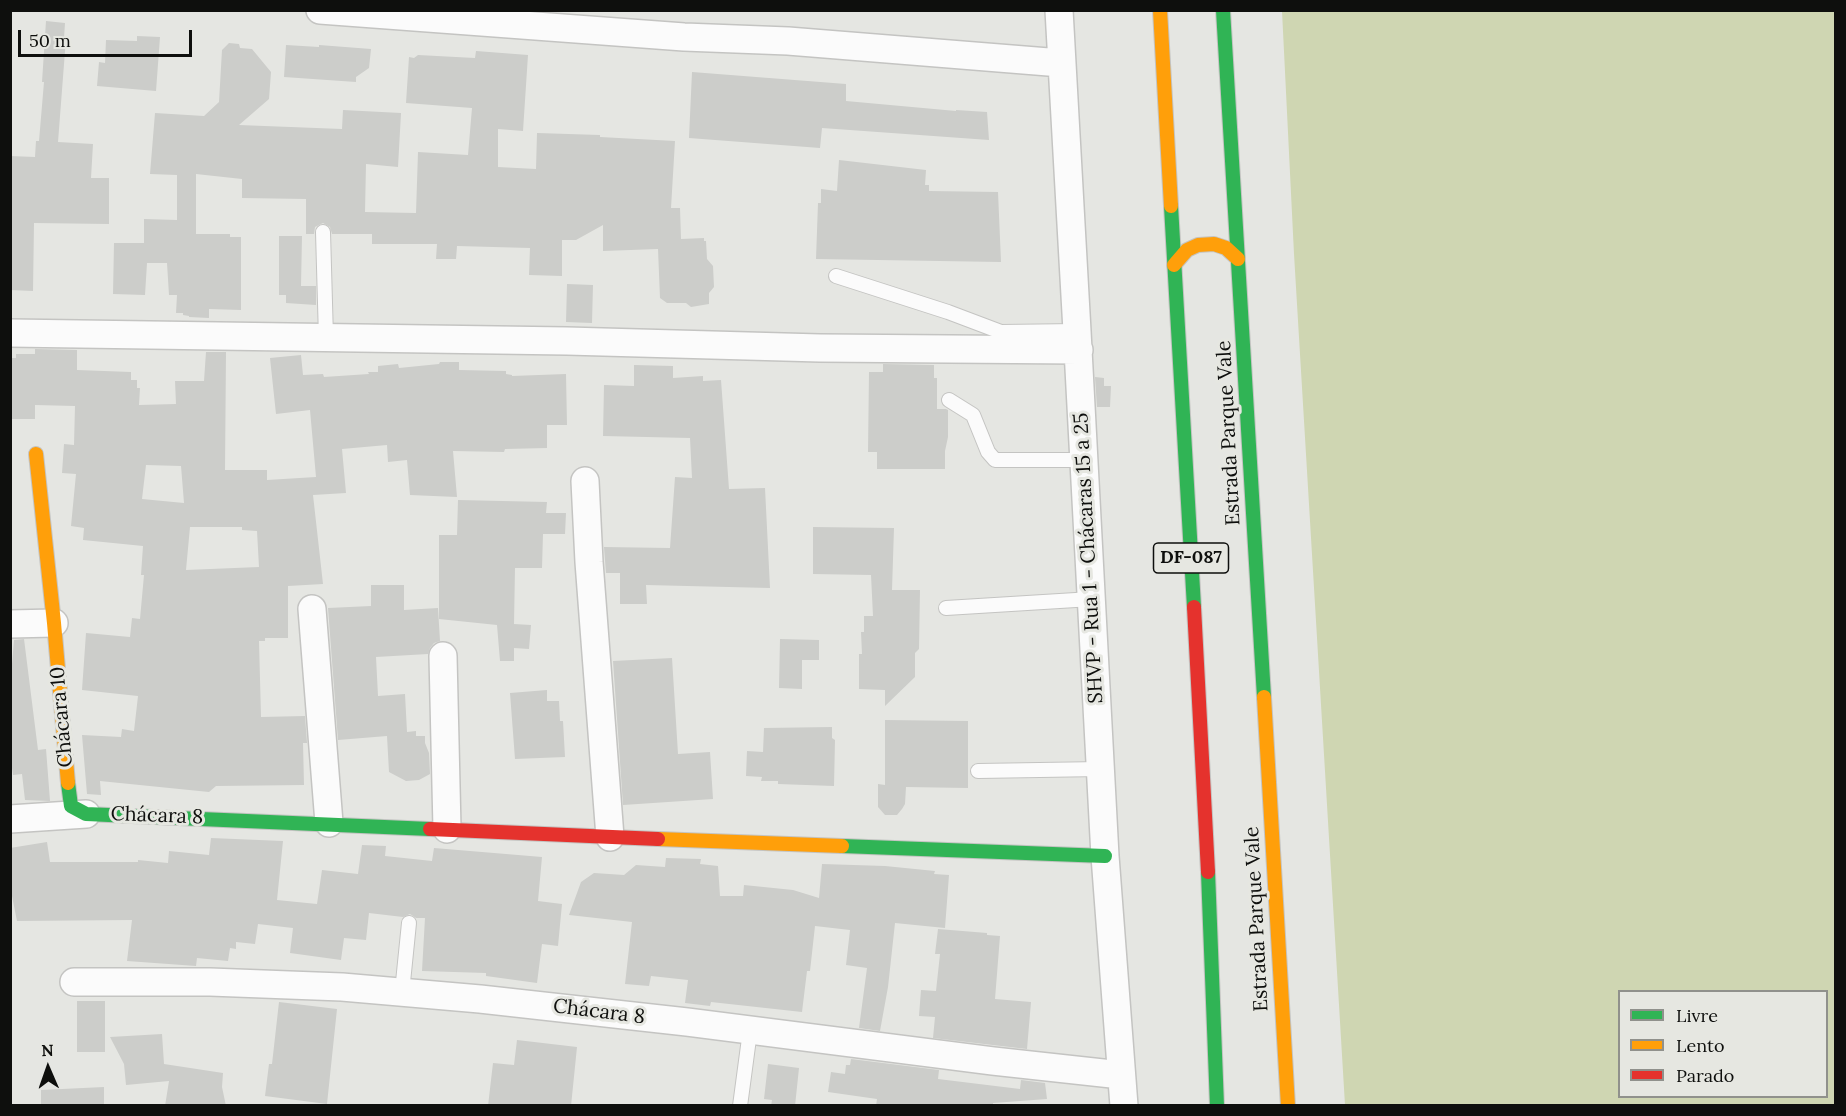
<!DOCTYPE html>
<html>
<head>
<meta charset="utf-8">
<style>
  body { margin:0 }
  #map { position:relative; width:1846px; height:1116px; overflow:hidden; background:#e5e6e2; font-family:Lora,serif }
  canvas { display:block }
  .frame { position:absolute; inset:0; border:12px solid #0e0f0d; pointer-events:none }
  .legend { position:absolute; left:1618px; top:990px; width:210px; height:108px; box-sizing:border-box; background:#e6e7e1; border:2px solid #90918c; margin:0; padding:8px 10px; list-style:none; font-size:18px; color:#0e0f0d }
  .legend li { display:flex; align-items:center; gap:12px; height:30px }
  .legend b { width:30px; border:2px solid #90918c }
  .north { position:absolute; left:18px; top:1038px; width:60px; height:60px; -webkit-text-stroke:4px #e6e7e1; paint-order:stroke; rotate:358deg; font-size:16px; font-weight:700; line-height:24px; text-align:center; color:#0e0f0d }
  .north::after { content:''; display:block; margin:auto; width:21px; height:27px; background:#0e0f0d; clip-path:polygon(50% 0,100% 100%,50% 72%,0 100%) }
  .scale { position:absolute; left:18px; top:30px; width:174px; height:27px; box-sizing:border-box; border:3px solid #0e0f0d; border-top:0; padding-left:8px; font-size:18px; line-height:21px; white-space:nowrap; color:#0e0f0d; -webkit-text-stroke:4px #e6e7e1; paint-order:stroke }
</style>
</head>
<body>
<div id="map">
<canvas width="1846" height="1116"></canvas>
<div class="frame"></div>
<ul class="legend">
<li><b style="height:8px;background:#30b455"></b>Livre</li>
<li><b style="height:8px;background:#ff9f0a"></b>Lento</li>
<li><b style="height:8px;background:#e5322d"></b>Parado</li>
</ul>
<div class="north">N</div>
<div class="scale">50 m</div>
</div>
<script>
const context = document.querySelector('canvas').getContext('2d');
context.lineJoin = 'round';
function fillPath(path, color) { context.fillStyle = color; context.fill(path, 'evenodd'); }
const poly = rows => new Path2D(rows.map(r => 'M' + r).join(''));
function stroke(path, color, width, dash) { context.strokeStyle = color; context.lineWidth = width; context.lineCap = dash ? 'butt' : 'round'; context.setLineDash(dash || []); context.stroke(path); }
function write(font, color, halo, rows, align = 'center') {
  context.font = font + ' Lora,serif'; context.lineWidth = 6; context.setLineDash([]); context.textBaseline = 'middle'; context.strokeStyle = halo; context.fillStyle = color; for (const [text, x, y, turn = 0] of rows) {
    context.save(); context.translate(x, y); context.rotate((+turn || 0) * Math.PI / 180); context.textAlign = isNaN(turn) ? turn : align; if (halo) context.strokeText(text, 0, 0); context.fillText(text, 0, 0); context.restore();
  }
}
const green = poly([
  [1282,11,1835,11,1835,1105,1345,1105,1294,254],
  [1620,992,1826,992,1826,1096,1620,1096]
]);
const building = poly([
  [46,21,65,23,64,38,66,38,58,142,93,144,91,178,109,178,109,224,34,223,33,291,10,290,10,156,35,157,36,141,39,141,44,82,42,82],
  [137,36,160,37,156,91,97,86,99,62,105,63,106,40,137,41],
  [229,43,239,44,240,48,252,49,271,72,269,99,239,125,342,129,343,110,401,113,398,167,366,164,365,212,416,213,418,152,468,155,472,108,406,103,409,57,414,58,418,55,475,58,476,51,528,55,523,131,498,129,498,167,536,169,537,133,600,135,600,137,675,141,671,208,680,208,681,239,704,238,704,241,706,241,707,259,713,266,714,287,709,293,709,304,691,307,686,303,667,303,660,298,658,249,603,251,603,225,576,240,562,240,562,276,529,275,530,248,457,246,456,259,436,259,437,244,372,244,372,234,332,234,330,227,323,223,315,227,314,234,306,234,306,199,242,198,242,179,196,174,196,234,230,234,230,237,241,237,241,310,209,309,209,318,189,317,189,316,183,315,183,313,176,313,177,295,169,295,167,263,147,263,145,295,113,294,114,243,144,243,144,219,177,220,177,175,150,174,155,113,204,116,219,102,222,50],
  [286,45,319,47,319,45,371,49,369,68,356,77,356,82,284,77],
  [692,72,846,84,846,101,956,111,956,110,987,112,989,140,822,128,820,148,689,138],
  [839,160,926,170,925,185,929,185,929,191,998,192,1001,262,816,259,818,203,821,203,821,189,837,191],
  [279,236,302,236,301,286,316,286,316,305,286,303,286,295,279,295],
  [567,284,593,285,592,323,566,322],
  [35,349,77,350,77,370,131,372,131,380,137,380,137,388,140,388,139,405,176,404,175,381,204,381,206,352,226,352,225,470,267,470,267,480,316,477,310,410,276,414,270,358,301,355,303,375,323,374,324,377,369,374,368,372,378,372,378,366,398,364,399,368,439,364,440,362,459,362,459,370,506,371,506,374,512,375,512,376,566,374,567,425,547,425,547,448,505,449,504,452,453,451,457,497,410,495,407,460,388,462,387,445,342,449,346,493,313,495,323,584,288,586,288,638,265,638,265,641,259,641,261,717,305,716,307,743,303,743,304,785,216,786,209,792,100,781,101,795,87,794,82,735,121,737,122,729,134,731,138,696,82,690,86,633,130,637,132,618,140,619,144,575,141,575,143,546,83,540,84,528,71,526,76,474,62,473,64,444,74,445,75,406,35,405,35,419,10,419,10,358,16,358,16,354,35,354],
  [146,465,181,466,184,503,142,499],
  [190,527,242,527,242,530,257,531,259,567,186,570],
  [883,364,934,365,934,378,937,378,937,409,946,409,948,410,948,437,945,451,945,469,877,469,877,452,868,452,869,372,883,372],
  [634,365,673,366,673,378,703,376,703,381,721,380,729,489,765,488,770,588,646,585,647,604,620,604,620,573,606,573,604,547,670,548,675,477,692,478,690,438,603,436,604,385,634,386],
  [1095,377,1104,378,1104,386,1111,386,1110,407,1097,407],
  [458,500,547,502,546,513,566,513,565,534,543,534,542,568,515,568,514,624,531,625,529,649,514,648,514,661,500,661,497,625,439,619,439,535,457,535],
  [813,527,894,528,892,590,920,590,919,649,915,653,915,677,885,706,885,690,859,689,859,654,862,654,861,632,864,632,864,616,873,616,871,575,813,574],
  [371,585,404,585,404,610,438,608,440,641,434,643,430,648,428,654,376,657,378,696,405,694,407,732,416,731,416,736,425,736,425,743,429,753,430,774,419,780,406,781,389,772,387,736,338,740,328,608,371,606],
  [24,639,38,750,46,749,50,801,25,800,22,774,13,775,10,754,10,688,14,640],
  [780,639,819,640,819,660,802,660,802,689,779,688],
  [672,658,678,754,710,752,713,799,623,805,613,661],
  [547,690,547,701,559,701,560,721,563,721,565,757,515,759,510,693],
  [885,720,968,721,968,788,906,787,905,804,902,809,897,815,885,815,878,807,878,784,885,785],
  [832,727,832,738,835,740,834,786,778,784,778,781,761,781,762,777,746,776,747,751,763,752,764,728],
  [211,838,283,841,277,900,317,904,322,870,358,874,362,845,386,846,385,856,432,861,434,848,542,857,538,901,562,904,558,946,542,944,537,983,486,976,486,973,422,971,425,918,416,918,410,914,403,917,369,913,366,940,344,938,341,960,290,953,293,928,258,924,255,944,236,942,236,949,230,948,228,961,197,958,196,966,127,961,132,920,17,921,10,886,10,848,47,842,50,862,138,862,138,860,168,863,169,851,209,855],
  [666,858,701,859,700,864,718,866,720,896,743,896,744,885,793,890,819,898,822,864,885,866,935,871,934,874,949,875,945,928,895,923,888,987,880,1031,859,1028,867,968,846,965,850,930,815,926,810,971,807,971,802,1012,711,1002,710,1006,685,1003,688,980,651,976,649,986,625,984,632,922,569,915,581,882,594,873,624,875,636,865,665,867],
  [938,929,987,933,987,935,1000,936,995,999,1031,1002,1027,1049,933,1038,935,1017,919,1016,921,990,936,991,940,954,935,954],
  [77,1001,105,1001,105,1052,77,1052],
  [279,1002,337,1009,327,1104,265,1096,269,1064,272,1064],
  [162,1034,164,1064,223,1073,222,1087,226,1106,165,1106,169,1081,126,1085,124,1064,110,1037],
  [517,1040,577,1047,571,1106,488,1106,493,1063,514,1065],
  [851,1059,939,1070,938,1079,1020,1089,1021,1080,1045,1083,1047,1099,993,1103,993,1106,876,1106,877,1099,828,1092,831,1072,845,1074,846,1065,850,1065],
  [768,1064,799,1068,795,1106,771,1106,772,1100,764,1099],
  [104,1087,104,1106,41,1106,41,1090]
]);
const lane = poly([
  [323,232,326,338],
  [836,276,948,312,1001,332,1077,331],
  [949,400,973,415,988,452,995,460,1084,460],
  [946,608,1092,599],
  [978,771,1101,769],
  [402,992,409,923],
  [740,1106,750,1031]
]);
const street = poly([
  [320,10,684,37,788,41,1061,63],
  [1059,10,1077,331,1105,856,1124,1106],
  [10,333,567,341,820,348,1079,350],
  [585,481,589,562,610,837],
  [312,609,329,823],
  [10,624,54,623],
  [443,656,447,829],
  [10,819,86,814],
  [74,982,210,982,342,987,480,999,687,1022,993,1061,1121,1075]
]);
const fast = poly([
  [1223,10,1264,697],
  [1171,206,1194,607],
  [68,783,71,806,86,814,430,829],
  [842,846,1105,856],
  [1208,872,1217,1106]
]);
const slow = poly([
  [1160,10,1171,206],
  [1174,265,1187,250,1198,245,1214,244,1226,248,1238,259],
  [36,454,54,623,68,783],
  [1264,697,1288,1106],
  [658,839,842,846]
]);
const jam = poly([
  [1194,607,1208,872],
  [430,829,658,839]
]);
const shields = [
  [1191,558,75]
];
const shieldNames = [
  ["DF-087",1191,558]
];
const streetNames = [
  ["Estrada Parque Vale",1229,433,-93],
  ["SHVP - Rua 1 - Chácaras 15 a 25",1089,558,-93],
  ["Chácara 10",62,717,-95],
  ["Chácara 8",157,816,2],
  ["Estrada Parque Vale",1257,919,-93],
  ["Chácara 8",599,1012,7]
];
fillPath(green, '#cfd6b2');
fillPath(building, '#cccdca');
stroke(lane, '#c4c4c2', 16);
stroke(street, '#c4c4c2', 30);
stroke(fast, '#c4c4c2', 16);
stroke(slow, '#c4c4c2', 16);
stroke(jam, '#c4c4c2', 16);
stroke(lane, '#fbfbfb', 14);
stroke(street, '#fbfbfb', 27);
stroke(fast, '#30b455', 14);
stroke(slow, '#ff9f0a', 14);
stroke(jam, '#e5322d', 14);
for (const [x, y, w] of shields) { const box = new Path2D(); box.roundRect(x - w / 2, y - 15, w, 30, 4.5); context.fillStyle = '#e6e7e1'; context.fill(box); stroke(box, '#0e0f0d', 1.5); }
write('bold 18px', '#0e0f0d', null, shieldNames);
write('20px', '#0e0f0d', '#e6e7e1', streetNames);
</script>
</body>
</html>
